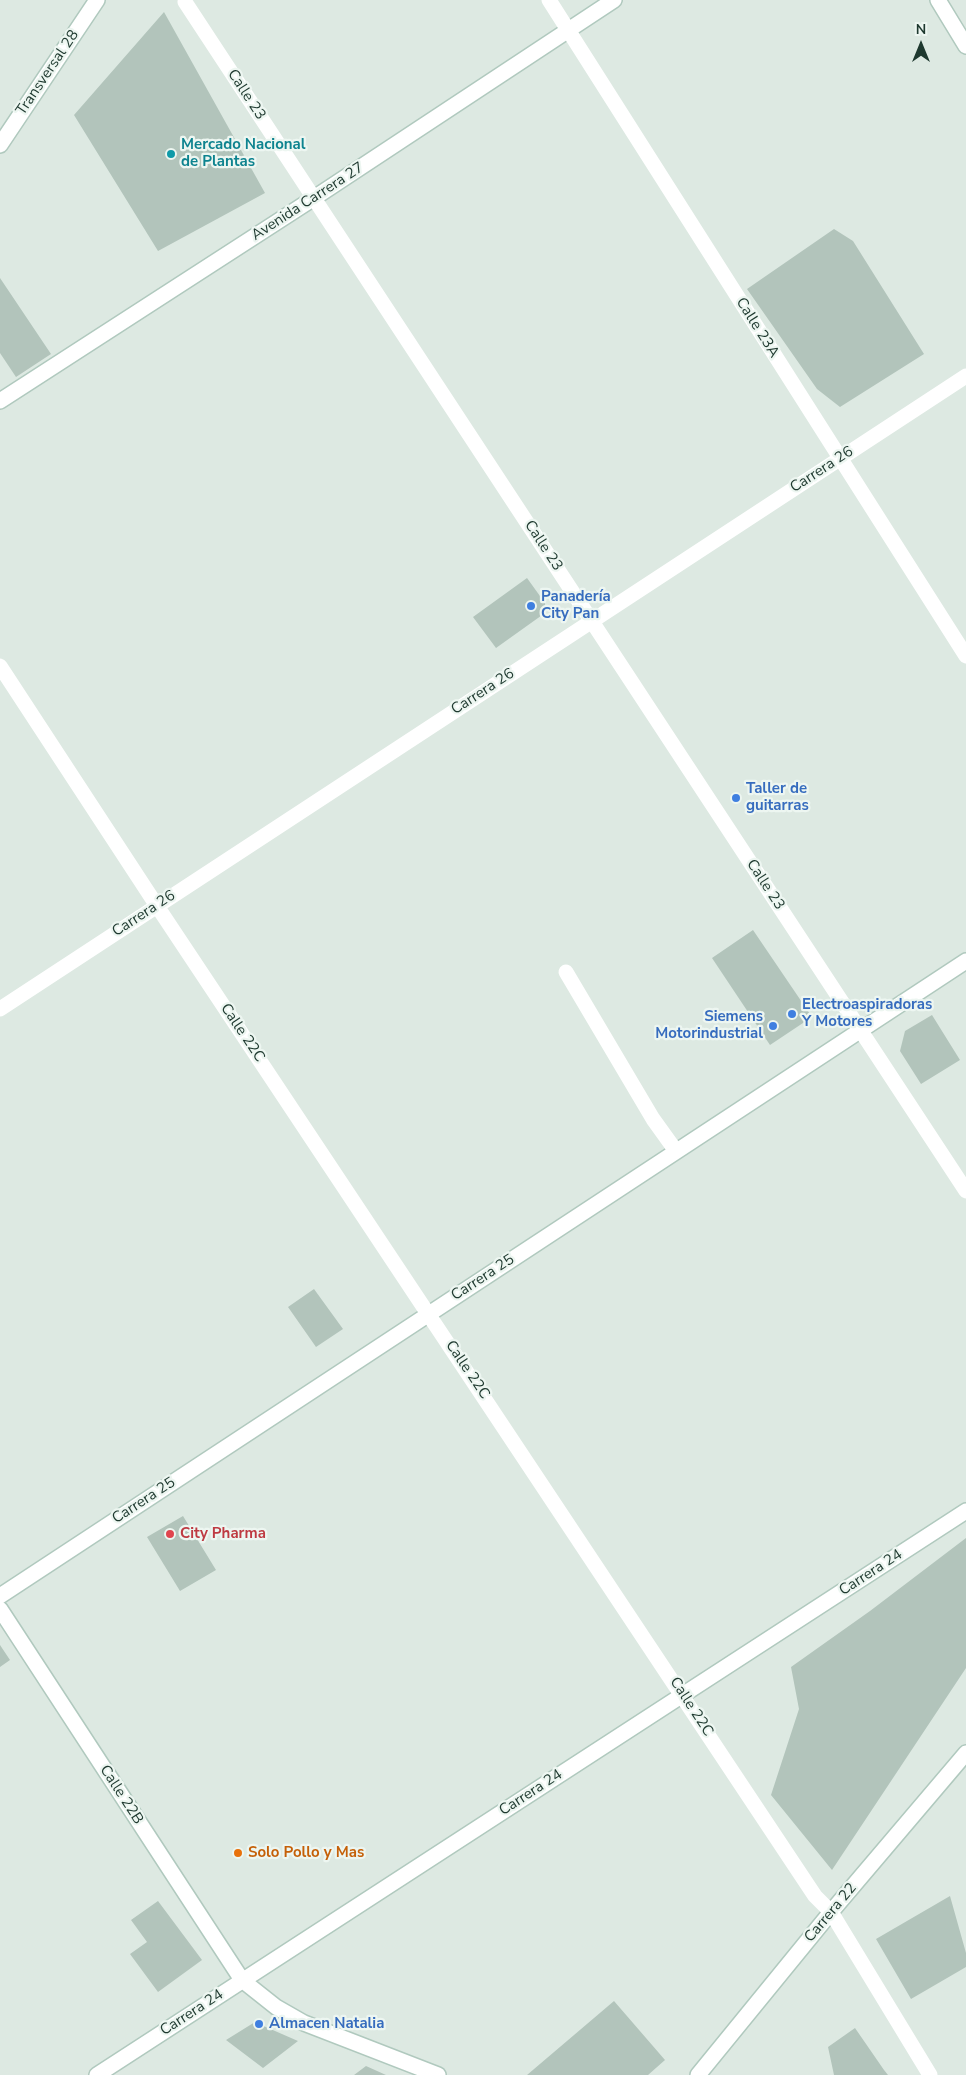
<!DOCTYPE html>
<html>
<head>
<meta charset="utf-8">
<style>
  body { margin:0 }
  #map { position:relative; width:966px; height:2075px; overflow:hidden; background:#dde9e2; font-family:"Nunito Sans",sans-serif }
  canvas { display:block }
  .north { position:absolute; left:896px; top:20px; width:50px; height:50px; -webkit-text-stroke:4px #edf6f1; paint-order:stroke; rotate:0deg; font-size:14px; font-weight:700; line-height:20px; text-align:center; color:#1e392f }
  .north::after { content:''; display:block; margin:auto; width:18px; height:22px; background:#1e392f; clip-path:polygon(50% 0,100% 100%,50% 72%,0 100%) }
</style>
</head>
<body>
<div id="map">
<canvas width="966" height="2075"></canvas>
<div class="north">N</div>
</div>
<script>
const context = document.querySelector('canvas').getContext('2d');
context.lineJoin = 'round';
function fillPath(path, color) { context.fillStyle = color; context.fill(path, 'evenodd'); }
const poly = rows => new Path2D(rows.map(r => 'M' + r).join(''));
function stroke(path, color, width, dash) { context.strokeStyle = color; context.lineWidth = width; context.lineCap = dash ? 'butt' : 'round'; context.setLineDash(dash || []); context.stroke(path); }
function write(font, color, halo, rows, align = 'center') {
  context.font = font + ' "Nunito Sans",sans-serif'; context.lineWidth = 4.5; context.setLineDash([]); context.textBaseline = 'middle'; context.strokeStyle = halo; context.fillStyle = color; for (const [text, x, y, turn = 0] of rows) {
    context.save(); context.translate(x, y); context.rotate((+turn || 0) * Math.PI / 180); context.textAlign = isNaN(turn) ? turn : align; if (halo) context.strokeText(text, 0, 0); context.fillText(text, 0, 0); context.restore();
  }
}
const building = poly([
  [164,12,265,193,158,251,74,115],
  [834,229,853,241,924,354,840,407,817,389,747,289],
  [0,278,51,354,16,377,0,353],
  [527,578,545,603,545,613,496,648,473,617],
  [753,930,812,1017,770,1045,712,958],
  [932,1015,960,1060,921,1084,900,1051,905,1031],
  [314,1289,343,1329,316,1347,288,1307],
  [183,1516,216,1570,180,1591,147,1537],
  [966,1538,966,1668,832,1870,771,1795,799,1709,791,1667,870,1611],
  [0,1645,10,1660,0,1667],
  [950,1896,966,1953,966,1967,911,1999,876,1939],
  [158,1901,202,1960,158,1992,130,1954,147,1942,131,1920],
  [614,2001,665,2060,648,2075,527,2075],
  [255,2022,259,2024,298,2041,263,2068,226,2040],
  [855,2028,884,2070,888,2075,834,2075,828,2047],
  [366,2066,386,2075,354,2075]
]);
const lane = poly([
  [566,972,653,1119,676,1151]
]);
const street = poly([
  [549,0,966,656],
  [185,2,966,1191],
  [0,666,157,906,815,1896,831,1912,930,2075],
  [0,1009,966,376]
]);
const secondary = poly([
  [938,0,966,46],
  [0,145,97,0],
  [0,401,314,198,614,0],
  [0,1596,966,961],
  [0,1609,242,1980,276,2007,304,2023,438,2075],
  [97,2075,966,1511],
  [698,2075,831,1912,966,1753]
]);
const markers = [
  [171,154,5,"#0f9aa8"],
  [531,606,5,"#3f7fe0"],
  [736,798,5,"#3f7fe0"],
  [792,1014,5,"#3f7fe0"],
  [773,1026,5,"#3f7fe0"],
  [170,1534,5,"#e0444e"],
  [238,1853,5,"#e8710a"],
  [259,2024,5,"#3f7fe0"]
];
const streetNames = [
  ["Transversal 28",48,73,-56],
  ["Calle 23",246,95,57],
  ["Avenida Carrera 27",308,202,-33],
  ["Calle 23A",757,328,58],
  ["Carrera 26",822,470,-33],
  ["Calle 23",543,546,57],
  ["Carrera 26",483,692,-33],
  ["Calle 23",765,885,57],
  ["Carrera 26",144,914,-33],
  ["Calle 22C",242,1033,56],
  ["Carrera 25",483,1278,-33],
  ["Calle 22C",467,1370,56],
  ["Carrera 25",144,1501,-33],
  ["Carrera 24",871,1573,-33],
  ["Calle 22C",691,1707,57],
  ["Carrera 24",531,1793,-33],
  ["Calle 22B",121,1795,57],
  ["Carrera 22",831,1913,-50],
  ["Carrera 24",192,2013,-33]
];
const cultureNames = [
  ["Mercado Nacional",181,145],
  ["de Plantas",181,162]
];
const shopNames = [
  ["Panadería",541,597],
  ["City Pan",541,614],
  ["Taller de",746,789],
  ["guitarras",746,806],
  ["Electroaspiradoras",802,1005],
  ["Y Motores",802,1022],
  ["Siemens",763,1017,"right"],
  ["Motorindustrial",763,1034,"right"],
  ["Almacen Natalia",269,2024]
];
const healthNames = [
  ["City Pharma",180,1534]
];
const foodNames = [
  ["Solo Pollo y Mas",248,1853]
];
fillPath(building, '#b2c4bb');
stroke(secondary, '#b0c9be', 18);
stroke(lane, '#fff', 15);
stroke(street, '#fff', 15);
stroke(secondary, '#fff', 15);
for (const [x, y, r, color] of markers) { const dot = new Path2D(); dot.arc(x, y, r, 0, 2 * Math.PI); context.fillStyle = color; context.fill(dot); stroke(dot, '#edf6f1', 2); }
write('15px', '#1e392f', '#edf6f1', streetNames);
write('bold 15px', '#0d838f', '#edf6f1', cultureNames, 'left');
write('bold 15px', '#366cbe', '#edf6f1', shopNames, 'left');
write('bold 15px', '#be3a42', '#edf6f1', healthNames, 'left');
write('bold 15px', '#c56008', '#edf6f1', foodNames, 'left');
</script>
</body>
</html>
